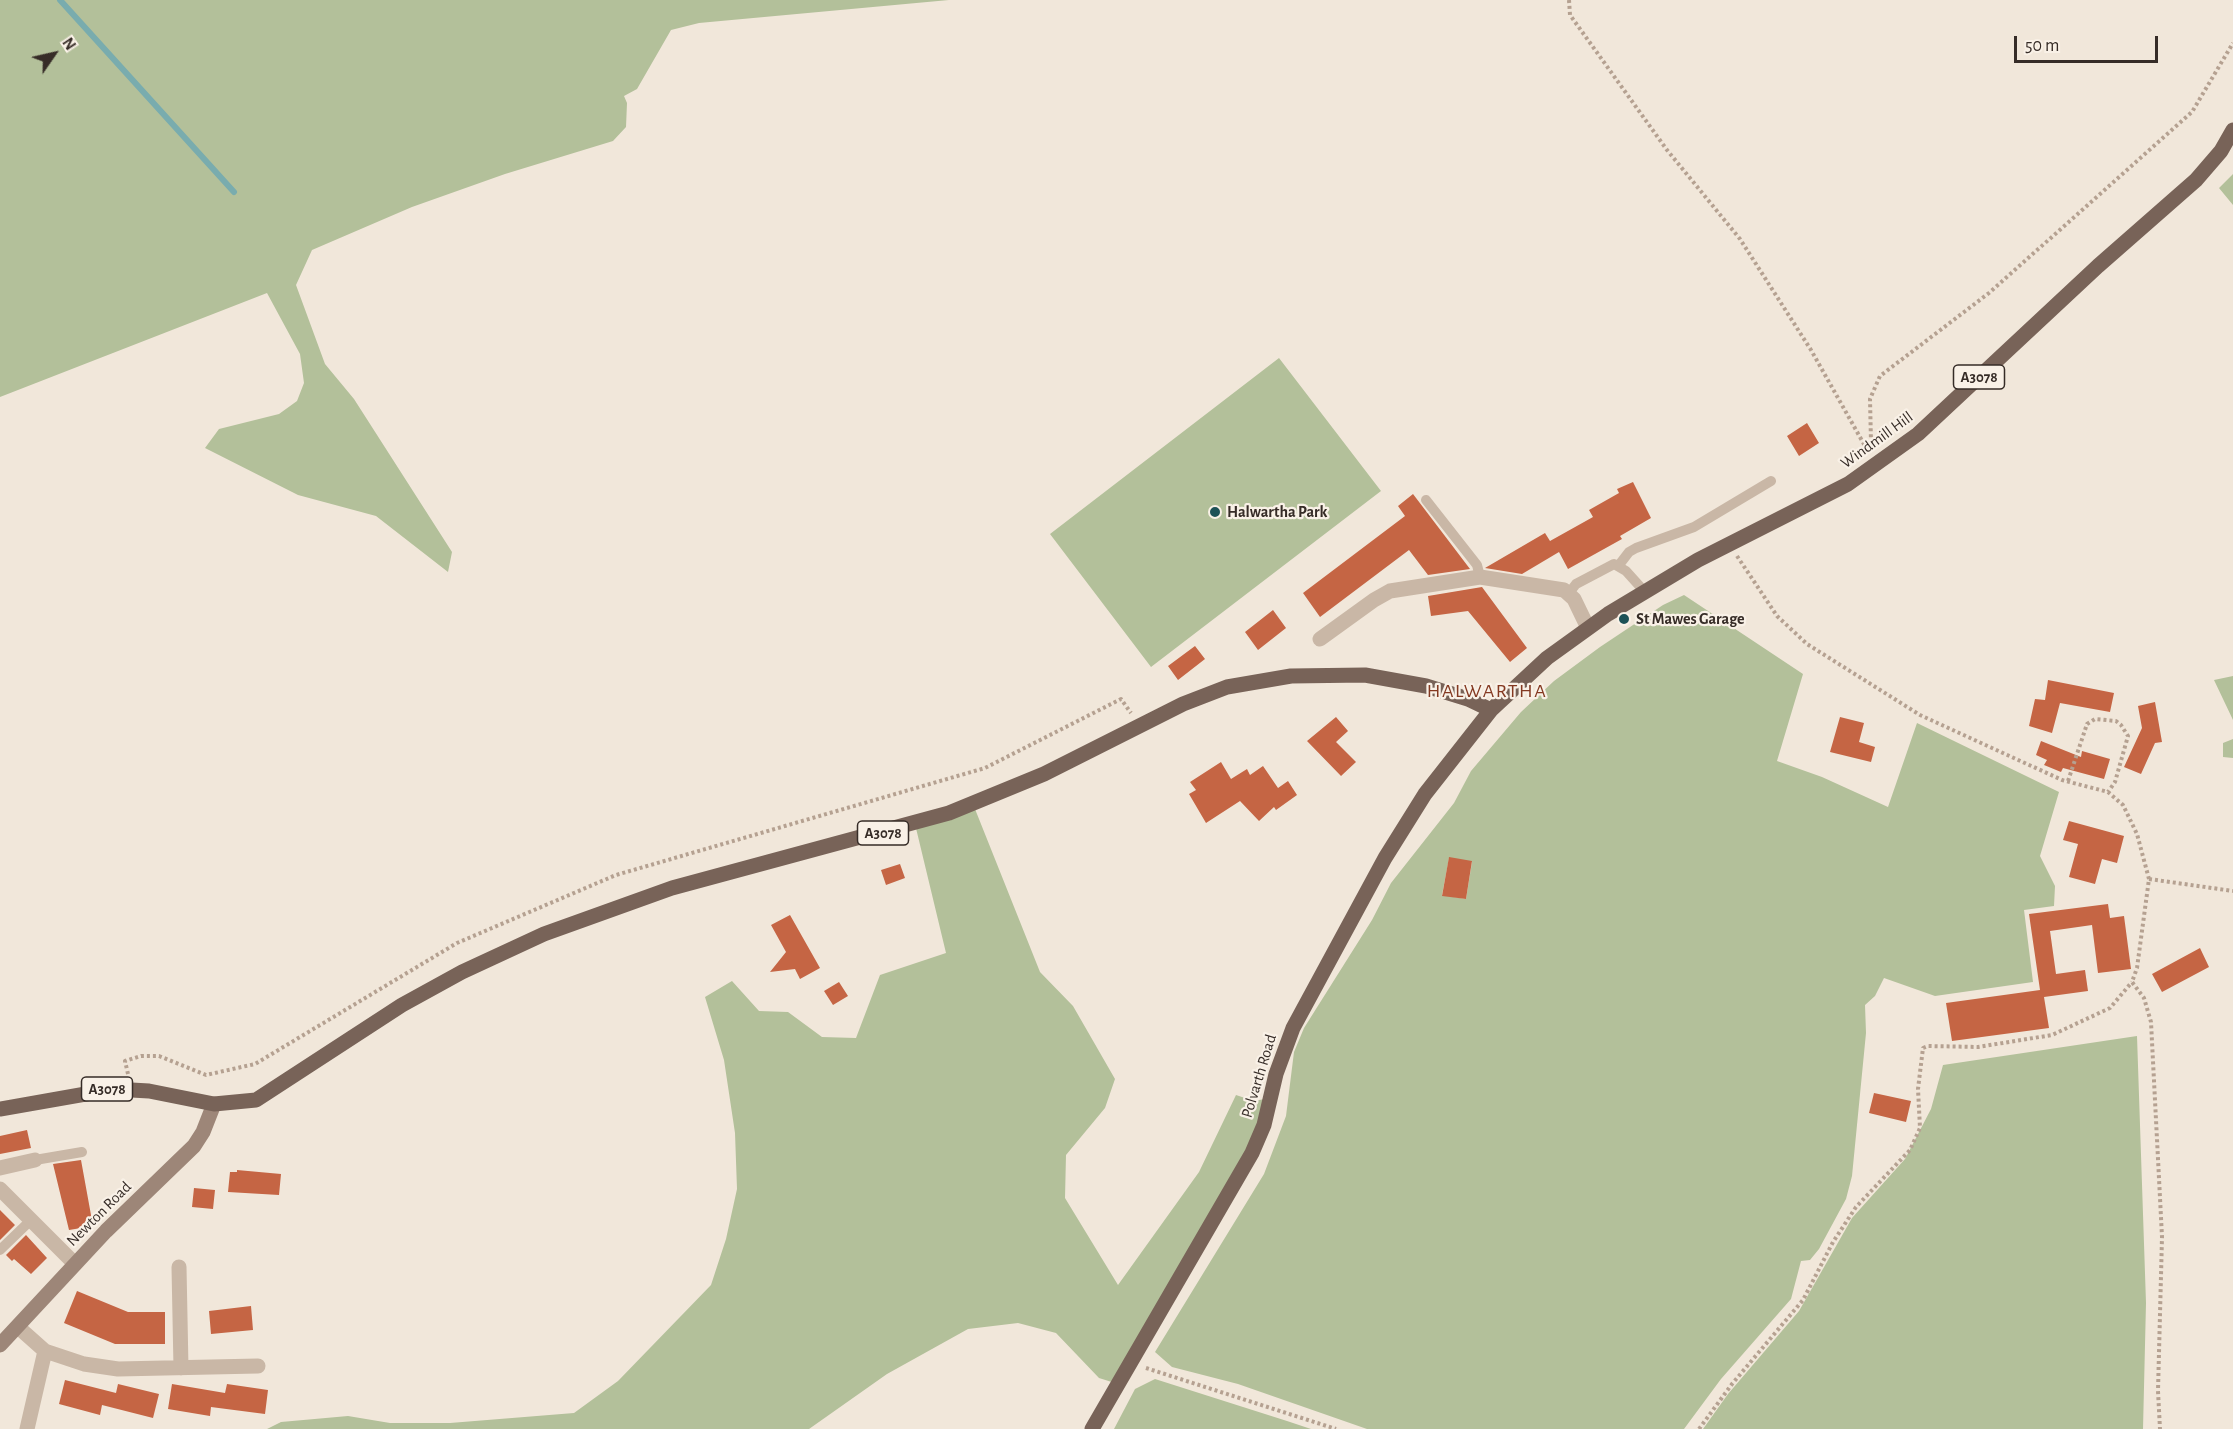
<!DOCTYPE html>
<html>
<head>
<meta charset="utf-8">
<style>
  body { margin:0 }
  #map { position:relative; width:2233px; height:1429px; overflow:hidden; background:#f1e7da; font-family:"Alegreya Sans",sans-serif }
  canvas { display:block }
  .north { position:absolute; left:24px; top:24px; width:60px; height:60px; -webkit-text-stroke:4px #f9f1e7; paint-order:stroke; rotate:56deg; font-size:16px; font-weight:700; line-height:24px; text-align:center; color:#362c27 }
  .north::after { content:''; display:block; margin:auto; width:21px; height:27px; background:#362c27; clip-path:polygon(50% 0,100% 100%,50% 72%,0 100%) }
  .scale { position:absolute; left:2014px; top:36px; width:144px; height:27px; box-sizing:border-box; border:3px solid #362c27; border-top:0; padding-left:8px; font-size:18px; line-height:21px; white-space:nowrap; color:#362c27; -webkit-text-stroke:4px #f9f1e7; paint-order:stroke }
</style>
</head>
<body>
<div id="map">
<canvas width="2233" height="1429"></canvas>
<div class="north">N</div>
<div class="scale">50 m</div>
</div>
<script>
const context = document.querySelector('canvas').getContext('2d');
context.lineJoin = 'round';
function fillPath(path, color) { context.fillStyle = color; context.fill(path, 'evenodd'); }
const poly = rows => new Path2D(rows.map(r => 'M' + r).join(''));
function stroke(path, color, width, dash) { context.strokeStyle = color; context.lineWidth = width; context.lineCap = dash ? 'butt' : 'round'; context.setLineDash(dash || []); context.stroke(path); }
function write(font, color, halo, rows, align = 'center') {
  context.font = font + ' "Alegreya Sans",sans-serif'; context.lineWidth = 4.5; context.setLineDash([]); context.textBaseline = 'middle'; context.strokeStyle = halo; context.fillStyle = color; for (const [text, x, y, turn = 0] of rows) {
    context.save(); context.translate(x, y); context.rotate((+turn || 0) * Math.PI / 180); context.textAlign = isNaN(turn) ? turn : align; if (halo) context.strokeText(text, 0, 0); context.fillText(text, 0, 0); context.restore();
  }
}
const green = poly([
  [0,0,949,0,699,23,671,30,637,89,624,96,627,103,626,127,613,141,505,174,412,207,312,250,296,285,325,364,354,399,452,552,448,572,376,516,298,495,205,448,219,429,279,414,297,401,304,383,300,354,267,293,0,397],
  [2233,174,2233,205,2219,188],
  [1279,358,1381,491,1151,667,1050,534],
  [1684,595,1803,674,1777,761,1822,777,1888,807,1917,723,2059,792,2040,856,2055,886,2054,906,2024,910,2033,982,1935,996,1884,978,1875,996,1865,1005,1866,1033,1852,1176,1846,1199,1819,1249,1810,1260,1801,1261,1791,1299,1721,1379,1684,1429,1367,1429,1238,1384,1172,1367,1155,1352,1264,1174,1286,1116,1294,1052,1304,1028,1372,920,1391,883,1454,803,1471,771,1521,712,1554,681,1600,647,1663,605],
  [1449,858,1472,862,1466,899,1442,895],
  [2233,676,2233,720,2214,680],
  [2233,739,2233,758,2223,757,2223,743],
  [973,804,1040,972,1073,1006,1115,1079,1105,1108,1066,1155,1065,1198,1118,1285,1199,1172,1236,1095,1254,1101,1270,1098,1267,1112,1118,1384,1099,1378,1056,1333,1018,1323,968,1329,887,1374,809,1429,267,1429,281,1422,348,1416,390,1423,450,1423,574,1413,618,1381,711,1285,726,1239,737,1189,735,1133,724,1060,705,997,732,981,759,1011,788,1012,822,1037,856,1038,880,975,946,953,915,824],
  [2137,1036,2146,1303,2143,1429,1703,1429,1728,1394,1799,1311,1852,1218,1905,1159,1931,1109,1943,1065],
  [1155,1379,1287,1421,1311,1429,1114,1429,1135,1389]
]);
const stream = poly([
  [60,0,234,192]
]);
const building = poly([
  [1807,423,1819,443,1799,456,1787,436],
  [1633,482,1651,518,1620,536,1622,539,1568,569,1559,552,1522,574,1485,568,1545,533,1550,541,1593,517,1589,510,1619,493,1617,489],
  [1413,494,1470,569,1428,575,1409,550,1320,617,1303,593,1405,516,1398,506],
  [1482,587,1527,648,1510,662,1468,611,1431,616,1428,596],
  [1273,610,1286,628,1258,650,1245,632],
  [1195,646,1205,659,1178,680,1168,666],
  [2048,680,2114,693,2110,712,2060,703,2052,733,2029,726,2035,699,2045,700],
  [2155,702,2162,742,2155,743,2141,774,2124,767,2142,728,2138,706],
  [1336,717,1348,731,1336,742,1356,762,1341,776,1307,741],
  [1840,717,1864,723,1859,742,1875,747,1871,762,1830,752],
  [2041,741,2081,757,2082,751,2110,759,2104,779,2063,768,2061,772,2044,765,2047,760,2036,755],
  [1221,762,1231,779,1247,769,1250,775,1263,766,1278,788,1288,781,1297,795,1276,810,1274,807,1259,821,1240,801,1206,823,1189,794,1196,790,1190,782],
  [2069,821,2124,836,2117,863,2102,859,2095,884,2069,877,2078,844,2063,840],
  [1449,857,1472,861,1466,899,1442,896],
  [900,864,905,878,886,885,881,870],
  [2108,904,2110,918,2124,916,2131,969,2098,973,2092,925,2050,931,2056,974,2085,970,2088,991,2044,997,2049,1028,1952,1041,1946,1003,2040,990,2029,914],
  [790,915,820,968,800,979,795,969,770,972,786,952,771,925],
  [2200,948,2209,967,2162,992,2152,974],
  [839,982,848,996,833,1005,824,991],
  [1874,1093,1911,1101,1906,1122,1869,1113],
  [27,1130,31,1148,0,1154,0,1136],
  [81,1160,93,1226,69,1230,53,1164],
  [237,1170,281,1174,279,1195,228,1192,230,1172,237,1172],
  [194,1188,215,1190,213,1209,192,1207],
  [0,1210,15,1225,0,1240],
  [26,1235,47,1258,31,1274,14,1259,12,1261,6,1255],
  [77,1291,128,1312,165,1312,165,1344,115,1344,64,1323],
  [251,1306,253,1330,211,1334,209,1311],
  [65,1380,116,1393,118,1384,159,1394,153,1418,102,1405,100,1415,59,1404],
  [172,1384,225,1393,227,1384,268,1390,265,1414,211,1407,210,1416,168,1409]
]);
const path = poly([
  [1569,0,1570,15,1667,150,1740,239,1811,350,1865,446],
  [1865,446,1871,442,1870,399,1880,376,1989,293,2192,112,2233,43],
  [1737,556,1777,616,1807,644,1920,715,2062,780,2108,792,2123,805,2137,834,2149,879,2137,968,2132,982,2144,998,2151,1022,2162,1237,2158,1391,2160,1429],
  [2068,781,2087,724,2095,719,2116,721,2121,725,2128,736,2115,782,2108,792],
  [2149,879,2233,891],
  [128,1074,125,1061,141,1056,159,1056,206,1075,255,1064,457,943,616,875,985,768,1121,699,1131,713],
  [1146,1368,1336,1429],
  [1699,1429,1732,1384,1803,1300,1833,1242,1856,1207,1910,1150,1920,1128,1918,1089,1923,1048,1928,1046,1978,1047,2052,1035,2110,1008,2132,982]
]);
const lane = poly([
  [1426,500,1477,565,1480,577],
  [1619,565,1629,552,1636,548,1694,527,1771,481],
  [1569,593,1576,584,1614,564,1626,571,1644,591],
  [35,1160,82,1152],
  [0,1250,30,1221]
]);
const street = poly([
  [1320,639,1374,600,1390,591,1480,577,1564,590,1574,599,1588,628],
  [0,1168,35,1160],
  [0,1189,75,1264],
  [179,1267,181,1368],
  [18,1327,45,1351,84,1364,118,1369,258,1366],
  [27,1429,45,1351]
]);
const secondary = poly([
  [0,1345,106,1231,194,1146,203,1132,214,1104]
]);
const primary = poly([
  [0,1109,114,1089,149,1091,214,1104,256,1100,402,1005,462,972,544,934,672,888,949,813,1044,774,1183,704,1227,687,1291,676,1365,675,1426,686,1468,699,1491,710],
  [1092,1429,1252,1153,1264,1125,1276,1074,1293,1028,1385,858,1425,794,1491,710,1547,658,1608,614,1698,560,1848,484,1918,434,2098,266,2196,180,2221,151,2233,130]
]);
const markers = [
  [1215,512,6,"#1d5257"],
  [1624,619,6,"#1d5257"]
];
const shields = [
  [1979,377,51],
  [883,833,51],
  [107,1089,51]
];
const shieldNames = [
  ["A3078",1979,377],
  ["A3078",883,833],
  ["A3078",107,1089]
];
const streetNames = [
  ["Windmill Hill",1877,440,-36],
  ["Polvarth Road",1259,1076,-73],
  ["Newton Road",99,1214,-45]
];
const poiNames = [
  ["Halwartha Park",1227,512],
  ["St Mawes Garage",1636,619]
];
const quarterNames = [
  ["HALWARTHA",1487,691]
];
fillPath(green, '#b3c09a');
stroke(stream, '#79acae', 6);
fillPath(building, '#c56544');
stroke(path, '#b5a191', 4, [3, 3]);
stroke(lane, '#c9b7a6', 10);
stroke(street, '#c9b7a6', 15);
stroke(secondary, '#9d8678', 15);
stroke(primary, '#786358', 15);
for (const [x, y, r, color] of markers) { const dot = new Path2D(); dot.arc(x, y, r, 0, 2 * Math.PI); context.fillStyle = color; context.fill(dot); stroke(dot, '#f9f1e7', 2); }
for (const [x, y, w] of shields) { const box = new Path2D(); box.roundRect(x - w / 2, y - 12, w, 24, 4.5); context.fillStyle = '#f9f1e7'; context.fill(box); stroke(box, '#362c27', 1.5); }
write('bold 15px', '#362c27', null, shieldNames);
write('16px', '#362c27', '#f9f1e7', streetNames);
write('bold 16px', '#362c27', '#f9f1e7', poiNames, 'left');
context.letterSpacing = '1.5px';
write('20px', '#843921', '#f9f1e7', quarterNames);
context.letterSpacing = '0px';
</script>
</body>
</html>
